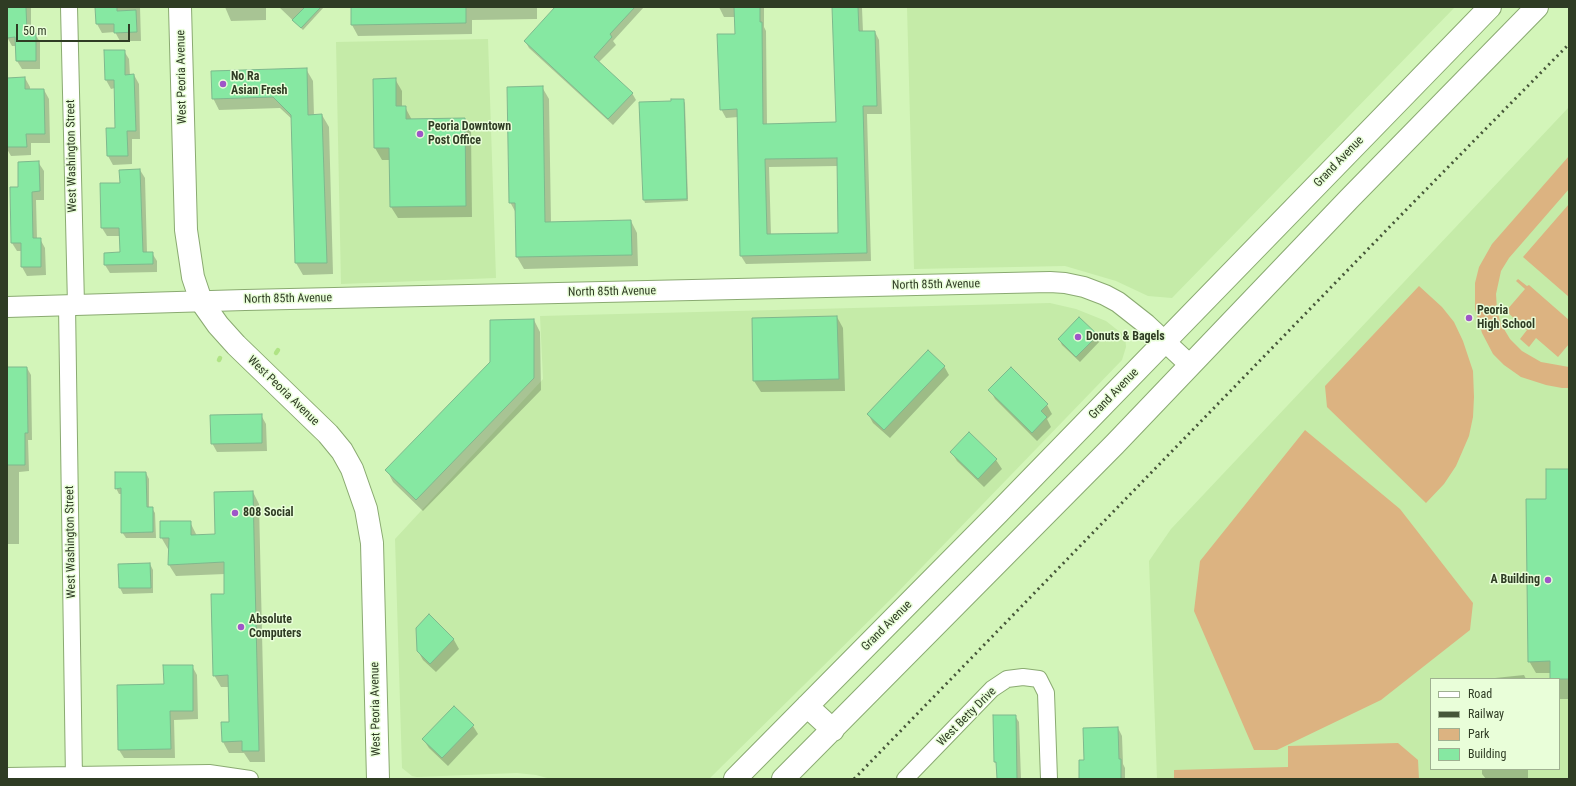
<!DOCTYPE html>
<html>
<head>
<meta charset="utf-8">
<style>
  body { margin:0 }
  #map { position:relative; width:1576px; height:786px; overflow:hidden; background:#d3f5b9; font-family:"Roboto Condensed",sans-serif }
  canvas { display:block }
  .frame { position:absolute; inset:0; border:8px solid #2f3c24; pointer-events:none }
  .legend { position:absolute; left:1430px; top:678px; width:130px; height:92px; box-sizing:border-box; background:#e9fed9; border:1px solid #9fb091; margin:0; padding:5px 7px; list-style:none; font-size:12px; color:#2f3c24 }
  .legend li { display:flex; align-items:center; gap:8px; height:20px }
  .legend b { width:20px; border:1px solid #9fb091 }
  .scale { position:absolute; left:16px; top:24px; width:114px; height:18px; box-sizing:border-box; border:2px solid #2f3c24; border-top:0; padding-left:5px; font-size:12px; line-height:14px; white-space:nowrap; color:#2f3c24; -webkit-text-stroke:3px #e9fed9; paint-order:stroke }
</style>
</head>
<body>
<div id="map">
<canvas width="1576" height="786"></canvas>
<div class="frame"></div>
<ul class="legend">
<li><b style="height:5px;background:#fff"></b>Road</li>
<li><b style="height:5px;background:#465639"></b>Railway</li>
<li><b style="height:11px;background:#dcb381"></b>Park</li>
<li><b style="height:11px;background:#86e8a2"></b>Building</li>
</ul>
<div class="scale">50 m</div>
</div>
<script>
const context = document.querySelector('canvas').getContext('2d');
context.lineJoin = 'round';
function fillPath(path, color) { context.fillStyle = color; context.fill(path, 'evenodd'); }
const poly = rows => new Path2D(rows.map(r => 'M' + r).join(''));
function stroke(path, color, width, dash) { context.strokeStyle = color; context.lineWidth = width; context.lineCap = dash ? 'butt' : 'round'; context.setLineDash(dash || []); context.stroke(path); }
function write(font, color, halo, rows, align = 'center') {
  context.font = font + ' "Roboto Condensed",sans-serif'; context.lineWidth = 3; context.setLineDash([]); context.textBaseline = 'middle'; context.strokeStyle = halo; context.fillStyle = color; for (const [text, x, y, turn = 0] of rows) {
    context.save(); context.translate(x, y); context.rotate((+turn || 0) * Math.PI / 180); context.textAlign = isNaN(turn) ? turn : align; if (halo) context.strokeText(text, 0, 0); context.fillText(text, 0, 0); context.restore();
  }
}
const built = poly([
  [907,7,1455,7,1172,298,1148,296,1116,281,1065,266,914,269],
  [488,39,496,278,341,284,336,42],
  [1569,107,1569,779,1157,779,1149,561,1171,529],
  [1431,679,1559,679,1559,769,1431,769],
  [1050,303,1076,309,1106,321,1125,336,1126,347,1122,360,896,594,709,779,551,779,536,775,517,773,417,777,412,776,402,768,395,539,543,379,540,316]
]);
const green = poly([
  [1569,156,1569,189,1509,258,1501,271,1496,294,1497,310,1501,324,1510,339,1522,351,1541,362,1569,367,1569,388,1562,388,1546,385,1521,377,1504,365,1493,354,1482,333,1478,319,1475,309,1475,283,1479,267,1492,244],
  [1569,204,1569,297,1523,257],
  [1518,279,1527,286,1529,285,1569,320,1569,344,1558,357,1536,338,1529,347,1520,339,1527,330,1506,311,1525,289,1516,281],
  [1419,286,1442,307,1454,322,1463,341,1473,371,1474,397,1473,417,1469,436,1456,466,1444,484,1426,503,1327,407,1325,386],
  [1305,430,1400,509,1473,603,1470,630,1381,700,1277,750,1254,750,1194,611,1200,561],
  [1398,743,1418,760,1419,779,1174,779,1174,770,1288,767,1288,746]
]);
const shadow = poly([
  [7,7,31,7,31,34,35,34,40,42,40,69,22,69,17,61,17,46,12,46,7,37],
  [96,7,140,7,141,41,120,41,115,32,102,33,97,24],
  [225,7,266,7,266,20,231,21],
  [279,7,324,7,303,30],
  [352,7,537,7,537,19,472,20,472,34,358,36,352,25],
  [557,7,644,7,613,41,616,45,599,62,632,93,636,100,613,125,529,48,525,41],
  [719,7,764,7,764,27,766,31,767,125,837,123,834,7,879,7,862,8,863,32,875,32,879,40,882,114,867,114,871,261,746,264,741,256,738,117,726,118,721,109,736,34,736,17,724,17],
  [838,166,839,234,771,235,769,167],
  [124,51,129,59,130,76,134,75,139,84,140,139,132,139,132,164,113,165,108,156,116,129,115,88,111,89,106,80],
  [306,69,313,81,314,116,322,115,329,127,333,274,303,275,296,263,293,120,280,108,219,110,213,98],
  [25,78,30,87,30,90,44,90,49,99,50,143,31,143,31,155,11,156,7,149,7,79],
  [395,79,402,91,402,107,405,107,412,120,464,119,471,131,472,217,398,218,391,207,390,160,382,160,375,148,374,80],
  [542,87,549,99,551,223,631,221,637,233,638,266,524,269,517,257,516,213,510,202],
  [683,100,685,103,688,201,645,203,644,200,640,103,672,102],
  [38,162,44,171,44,200,36,200,37,239,40,239,45,248,46,275,27,276,22,267,22,251,17,251,12,243,20,188],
  [140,170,145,178,147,253,152,253,157,261,157,272,110,273,105,265,121,253,120,236,107,236,102,228,121,184],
  [837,317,843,328,845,391,761,392,754,381],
  [534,320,540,332,541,390,423,511,393,482,387,470],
  [1097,336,1100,341,1080,362,1062,345,1059,339],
  [944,366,949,375,890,438,873,423,868,414],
  [7,368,27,368,31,375,32,440,28,440,29,471,19,472,19,544,7,544],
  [1011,369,1047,405,1052,414,1047,419,1051,427,1037,441,995,399,990,390],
  [261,415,266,424,267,451,217,452,212,443],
  [969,434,996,460,1002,469,984,487,957,461,952,453],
  [1569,470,1569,699,1559,699,1559,679,1551,679,1551,673,1536,673,1529,661,1547,500],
  [146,473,149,479,149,508,152,508,155,513,156,538,126,538,122,532,122,494,119,494,116,488],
  [253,492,259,504,265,762,250,762,244,753,229,753,223,742,230,723,229,687,221,687,214,675,225,595,225,574,176,576,169,565,170,549,168,549,161,537,190,522,197,536,216,535],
  [119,564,150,564,153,570,153,593,123,594,120,588],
  [429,616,454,640,459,649,436,672,423,660,418,651],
  [192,666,197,675,198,719,174,720,175,758,124,758,119,750,165,685],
  [1524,675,1526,679,1492,679,1495,678],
  [994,716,1015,716,1019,722,1021,779,998,779,998,767,995,762],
  [473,726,478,734,448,766,429,748,423,739],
  [1118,728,1122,736,1123,764,1125,768,1125,779,1080,779,1085,761],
  [1482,769,1528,769,1528,779,1486,779,1482,774]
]);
const stream = poly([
  [276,353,278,350],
  [219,360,220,358]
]);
const building = poly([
  [7,7,26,7,27,32,36,33,36,61,16,61,15,37,7,38,7,7],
  [95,7,117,7,117,11,136,10,137,32,114,33,114,24,96,24,95,7],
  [305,7,321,7,301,28,292,20,305,7],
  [351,7,466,7,466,23,351,25,351,7],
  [555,7,635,7,610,34,612,37,594,57,633,93,608,119,524,41,555,7],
  [734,7,760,7,760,22,762,22,763,124,836,122,832,7,858,7,859,31,875,31,877,106,863,106,867,253,740,256,737,109,720,110,717,34,735,34,734,7],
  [837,158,838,233,767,234,765,159,837,158],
  [104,50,125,50,125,75,134,74,136,131,127,131,128,156,107,156,106,128,115,128,114,80,105,80,104,50],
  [307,68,308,115,322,114,327,263,295,263,291,115,273,97,212,99,211,71,307,68],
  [25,77,25,89,44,89,45,134,26,134,27,147,7,147,7,78,25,77],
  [396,78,396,106,406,106,406,119,465,118,466,206,390,207,389,148,374,148,373,79,396,78],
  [543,86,545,222,631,220,632,255,516,257,515,203,509,203,507,87,543,86],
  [671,99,684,99,687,199,643,200,639,102,671,101,671,99],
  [39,161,40,191,32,192,33,238,41,238,41,267,21,267,21,243,11,243,10,187,18,187,18,162,39,161],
  [140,169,143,252,153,252,153,264,104,265,104,253,120,252,119,228,101,228,100,183,120,183,119,170,140,169],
  [837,316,839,379,753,381,752,318,837,316],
  [1079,317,1098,335,1076,357,1058,339,1079,317],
  [534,319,534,378,416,500,385,470,490,362,490,320,534,319],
  [928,350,945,366,884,430,867,414,928,350],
  [7,367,27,367,28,433,25,433,25,465,7,465,7,367],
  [1011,367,1048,404,1041,411,1047,417,1032,433,988,390,1011,367],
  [262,414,262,443,211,444,210,415,262,414],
  [969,432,997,459,978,479,950,452,969,432],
  [1546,469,1569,469,1569,679,1550,679,1550,661,1528,662,1526,499,1546,499,1546,469],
  [115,472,146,472,147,507,153,507,153,532,121,533,121,488,115,489,115,472],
  [253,491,259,751,242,751,242,741,222,742,221,722,229,722,228,675,213,676,211,594,224,594,224,562,168,565,169,538,160,538,160,521,191,521,191,535,215,534,214,492,253,491],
  [150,563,151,588,119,588,118,564,150,563],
  [429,614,454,639,430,664,417,651,416,628,429,614],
  [163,665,193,665,193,711,170,711,171,749,118,750,117,685,164,684,163,665],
  [454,706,474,725,442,758,422,739,454,706],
  [993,715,1016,715,1017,779,997,779,996,762,994,762,993,715],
  [1118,727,1119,759,1121,759,1121,779,1079,779,1079,760,1084,760,1083,728,1118,727]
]);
const minor = poly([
  [69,7,76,305],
  [67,305,74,779],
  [7,776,209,773,250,779],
  [905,779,992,689,1007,679,1023,677,1039,679,1046,693,1049,779]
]);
const tertiary = poly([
  [7,307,245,300,1050,282,1065,283,1084,287,1105,295,1118,302,1146,324,1190,365]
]);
const primary = poly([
  [180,7,186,230,193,277,201,301,218,325,236,345,328,434,342,451,352,469,366,509,372,543,378,779]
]);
const trunk = poly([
  [807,706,833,730],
  [735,779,998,513,1490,7],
  [783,779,1115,444,1349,199,1537,7]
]);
const rail = poly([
  [854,779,1406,210,1569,44]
]);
const markers = [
  [223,84,4,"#9f55c8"],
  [420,134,4,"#9f55c8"],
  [1469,318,4,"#9f55c8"],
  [1078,337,4,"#9f55c8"],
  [235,513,4,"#9f55c8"],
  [1548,580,4,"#9f55c8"],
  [241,627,4,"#9f55c8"]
];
const streetNames = [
  ["West Peoria Avenue",182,77,-91],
  ["West Washington Street",72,156,-91],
  ["Grand Avenue",1339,162,-46],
  ["North 85th Avenue",936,285,-1],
  ["North 85th Avenue",612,292,-1],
  ["North 85th Avenue",288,299,-1],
  ["West Peoria Avenue",283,391,44],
  ["Grand Avenue",1114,394,-46],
  ["West Washington Street",71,542,-91],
  ["Grand Avenue",887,626,-45],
  ["West Peoria Avenue",376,709,-91],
  ["West Betty Drive",967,717,-45]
];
const poiNames = [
  ["No Ra",231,77],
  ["Asian Fresh",231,91],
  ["Peoria Downtown",428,127],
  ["Post Office",428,141],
  ["Peoria",1477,311],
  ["High School",1477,325],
  ["Donuts & Bagels",1086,337],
  ["808 Social",243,513],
  ["A Building",1540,580,"right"],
  ["Absolute",249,620],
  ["Computers",249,634]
];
fillPath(built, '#c5eba8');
fillPath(green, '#dcb381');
fillPath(shadow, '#0003');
stroke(stream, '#b0e485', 4.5);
fillPath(building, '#86e8a2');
stroke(building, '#7eb88d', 1);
stroke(minor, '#8aaa71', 18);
stroke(tertiary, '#8aaa71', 22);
stroke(primary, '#8aaa71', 24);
stroke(trunk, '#8aaa71', 24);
stroke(minor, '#fff', 16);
stroke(tertiary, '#fff', 20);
stroke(primary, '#fff', 22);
stroke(trunk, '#fff', 22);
stroke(rail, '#465639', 3, [2, 4]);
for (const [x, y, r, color] of markers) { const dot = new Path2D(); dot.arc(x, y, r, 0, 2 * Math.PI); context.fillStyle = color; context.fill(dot); stroke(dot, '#e9fed9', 1.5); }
write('12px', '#2f3c24', '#e9fed9', streetNames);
write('bold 12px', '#2f3c24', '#e9fed9', poiNames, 'left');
</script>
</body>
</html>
